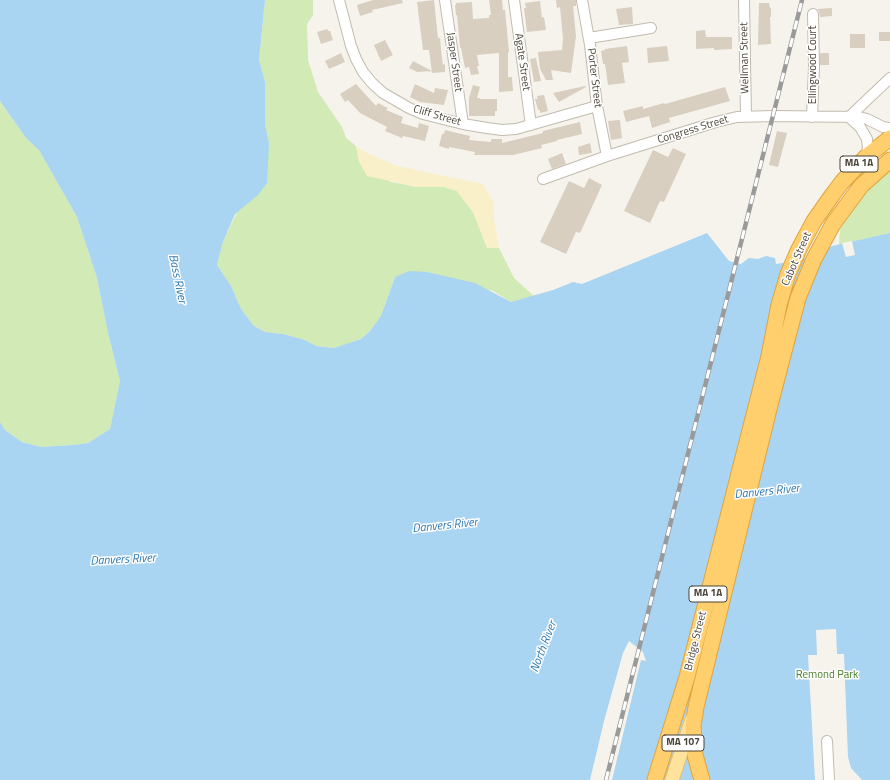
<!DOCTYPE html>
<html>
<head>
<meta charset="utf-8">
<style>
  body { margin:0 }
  canvas { display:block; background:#f6f3ec }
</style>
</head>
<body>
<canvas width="890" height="780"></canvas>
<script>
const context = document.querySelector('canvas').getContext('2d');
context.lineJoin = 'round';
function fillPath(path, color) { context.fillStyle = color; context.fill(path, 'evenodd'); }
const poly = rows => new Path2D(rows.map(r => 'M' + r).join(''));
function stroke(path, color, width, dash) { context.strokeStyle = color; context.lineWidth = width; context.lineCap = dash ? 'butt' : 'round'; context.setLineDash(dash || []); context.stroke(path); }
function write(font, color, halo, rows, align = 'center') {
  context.font = font + ' "Titillium Web",sans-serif'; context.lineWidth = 3; context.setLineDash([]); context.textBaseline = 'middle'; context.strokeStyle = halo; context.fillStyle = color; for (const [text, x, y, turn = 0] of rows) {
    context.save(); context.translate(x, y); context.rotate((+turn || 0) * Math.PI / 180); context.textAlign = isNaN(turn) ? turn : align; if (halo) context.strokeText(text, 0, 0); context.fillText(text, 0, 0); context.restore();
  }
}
const green = poly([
  [265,0,313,0,313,15,307,24,308,60,318,92,342,127,346,138,356,146,359,162,391,182,417,187,444,187,457,191,473,212,487,247,499,248,514,278,534,296,511,302,493,291,427,272,395,277,381,316,370,331,361,339,347,344,334,348,316,346,305,340,283,334,265,332,254,326,241,309,231,286,217,265,223,242,269,143,265,124,265,82,259,61],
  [0,101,26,138,39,150,77,217,97,278,108,333,120,381,110,429,88,443,73,445,41,447,22,442,5,430,0,422],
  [890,167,890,233,839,245,840,229,876,178]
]);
const sand = poly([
  [356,146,367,153,397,166,483,184,494,203,494,219,499,248,487,248,473,212,457,191,444,187,417,187,367,176,359,162]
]);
const water = poly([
  [0,0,265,0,259,60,265,82,265,124,269,143,267,183,258,195,235,214,223,242,217,265,231,286,241,309,254,326,265,332,283,334,305,340,316,346,334,348,361,339,370,331,381,316,395,277,409,271,427,272,475,283,511,302,553,290,573,282,582,284,707,233,729,261,741,264,749,258,758,259,766,256,775,258,776,264,801,260,832,246,890,233,890,780,862,780,851,768,848,757,844,654,837,654,836,629,816,630,817,655,808,655,815,780,612,780,641,660,646,661,643,652,629,641,623,653,604,721,590,780,0,780,0,422,5,430,22,442,41,447,73,445,88,443,110,429,120,381,108,333,97,278,77,217,39,150,26,138,0,101]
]);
const pier = poly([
  [852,241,855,255,846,257,842,243]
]);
const building = poly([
  [373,0,402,0,403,3,372,10,373,12,360,16,357,5],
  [434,0,438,38,440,38,442,59,443,65,445,64,445,72,432,73,429,50,423,50,417,2],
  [489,0,502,0,503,10,505,10,509,52,508,53,508,77,512,77,513,91,499,92,499,53,477,55,479,66,477,66,479,74,471,75,469,67,465,68,461,48,460,48,457,15,456,15,455,5,456,5,456,3,472,2,473,19,489,18,489,15,491,15],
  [556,0,576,0,576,6,573,6,576,36,571,73,551,70,553,80,546,80,540,69,538,52,562,50,563,39,560,7,557,8],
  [540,1,542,18,544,17,546,30,527,32,524,8,526,8,525,3],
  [759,3,769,3,770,8,771,8,771,17,770,17,771,44,758,45],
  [632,7,633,24,619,25,616,9],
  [832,8,832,16,820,17,819,11,817,9],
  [327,29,328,31,330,31,333,40,321,44,317,32],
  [705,30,706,37,732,37,732,49,714,50,714,48,696,49,696,31],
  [879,32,890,32,890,41,879,41],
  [850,34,865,34,865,48,850,48],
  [385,40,393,55,381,61,374,45],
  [627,46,629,62,622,63,625,83,608,85,605,64,603,64,601,51,605,50,605,49],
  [667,46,669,61,648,63,647,48],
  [341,53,345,62,329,69,325,61],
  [820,53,829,53,829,65,820,65],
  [536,58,541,81,534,82,530,59],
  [413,61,432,71,417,72,409,68],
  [356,84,376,106,378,103,388,108,386,110,403,117,401,123,418,128,419,123,429,126,425,141,403,136,402,138,385,131,387,127,360,113,348,100,345,102,340,94],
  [415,84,434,93,435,88,448,90,444,105,420,102,410,97],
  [473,85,480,87,477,98,480,98,480,99,497,99,497,111,495,111,495,116,469,116,469,98],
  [585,86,586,87,559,102,553,93],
  [725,87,730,101,669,118,670,122,652,128,649,116,626,122,623,111,643,106,643,109,664,103,665,104],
  [544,95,548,111,540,113,540,110,538,110,535,99,538,99,537,96],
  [620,120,622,138,611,140,608,121],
  [580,122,582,134,557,140,557,141,541,145,542,148,513,155,474,155,475,152,449,147,449,149,439,146,442,134,444,134,445,130,470,136,469,140,491,142,491,139,502,139,502,143,543,133,543,131],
  [777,131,787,133,778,167,769,165],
  [590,143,592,153,579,155,578,147],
  [673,148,686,154,664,202,660,201,650,223,624,211,653,150,668,157],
  [562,153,566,164,552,169,548,159],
  [589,178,602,185,580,233,576,232,566,254,540,242,569,181,584,188]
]);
const minor = poly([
  [339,0,351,46,356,59,363,72,372,83,383,93,409,108,423,114,463,124,487,128,502,130,516,129,597,106],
  [445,0,463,124],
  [514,0,531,125],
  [582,0,590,45,597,106,607,156],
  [744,0,746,116],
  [589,38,651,28],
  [812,117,814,67,813,14],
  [849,117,890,78],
  [849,117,860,127,867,139,868,148,866,157],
  [543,179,607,156,716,122,737,117,773,116,859,117,867,119,883,127,890,128],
  [827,741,829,780]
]);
const major = poly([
  [672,780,692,719]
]);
const highway = poly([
  [655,780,687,677,769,356,779,305,788,274,799,249,814,221,833,194,842,182,866,157,890,138],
  [702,780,695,755,694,740,693,726,696,707,770,405,798,298,814,259,833,224,861,186,890,160]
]);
const rail = poly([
  [606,780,802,0]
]);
const shields = [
  [859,164,38],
  [708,594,38],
  [683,743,42]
];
const shieldNames = [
  ["MA 1A",859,164],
  ["MA 1A",708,594],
  ["MA 107",683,743]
];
const streetNames = [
  ["Wellman Street",745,58,-91],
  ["Jasper Street",454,62,82],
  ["Agate Street",522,62,82],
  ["Ellingwood Court",813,65,-90],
  ["Porter Street",594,78,83],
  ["Cliff Street",437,116,16],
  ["Congress Street",693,130,-17],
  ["Cabot Street",797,259,-66],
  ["Bridge Street",696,641,-76]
];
const parkNames = [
  ["Remond Park",827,675]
];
const waterNames = [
  ["Bass River",177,279,78],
  ["Danvers River",767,492,-6],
  ["Danvers River",445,526,-6],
  ["Danvers River",123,560,-3],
  ["North River",544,647,-69]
];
fillPath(green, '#d2eab5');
fillPath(sand, '#f9efc9');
fillPath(water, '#a9d4f2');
fillPath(pier, '#f6f3ec');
fillPath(building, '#d8cfc1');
stroke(minor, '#c2bbae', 12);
stroke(major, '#e6c16a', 15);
stroke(highway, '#e0a43c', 17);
stroke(minor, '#fff', 10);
stroke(major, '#ffe39c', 13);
stroke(highway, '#ffcf6e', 15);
stroke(rail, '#9a9a9a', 4.5);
stroke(rail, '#fff', 3, [9]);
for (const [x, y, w] of shields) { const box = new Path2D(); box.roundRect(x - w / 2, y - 8, w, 16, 3); context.fillStyle = '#fff'; context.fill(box); stroke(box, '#4b4439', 1); }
write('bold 10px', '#4b4439', null, shieldNames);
write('11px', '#4b4439', '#fff', streetNames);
write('11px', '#4a7f2a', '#fff', parkNames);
write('italic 12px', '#2e7ab2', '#fff', waterNames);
</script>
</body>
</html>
